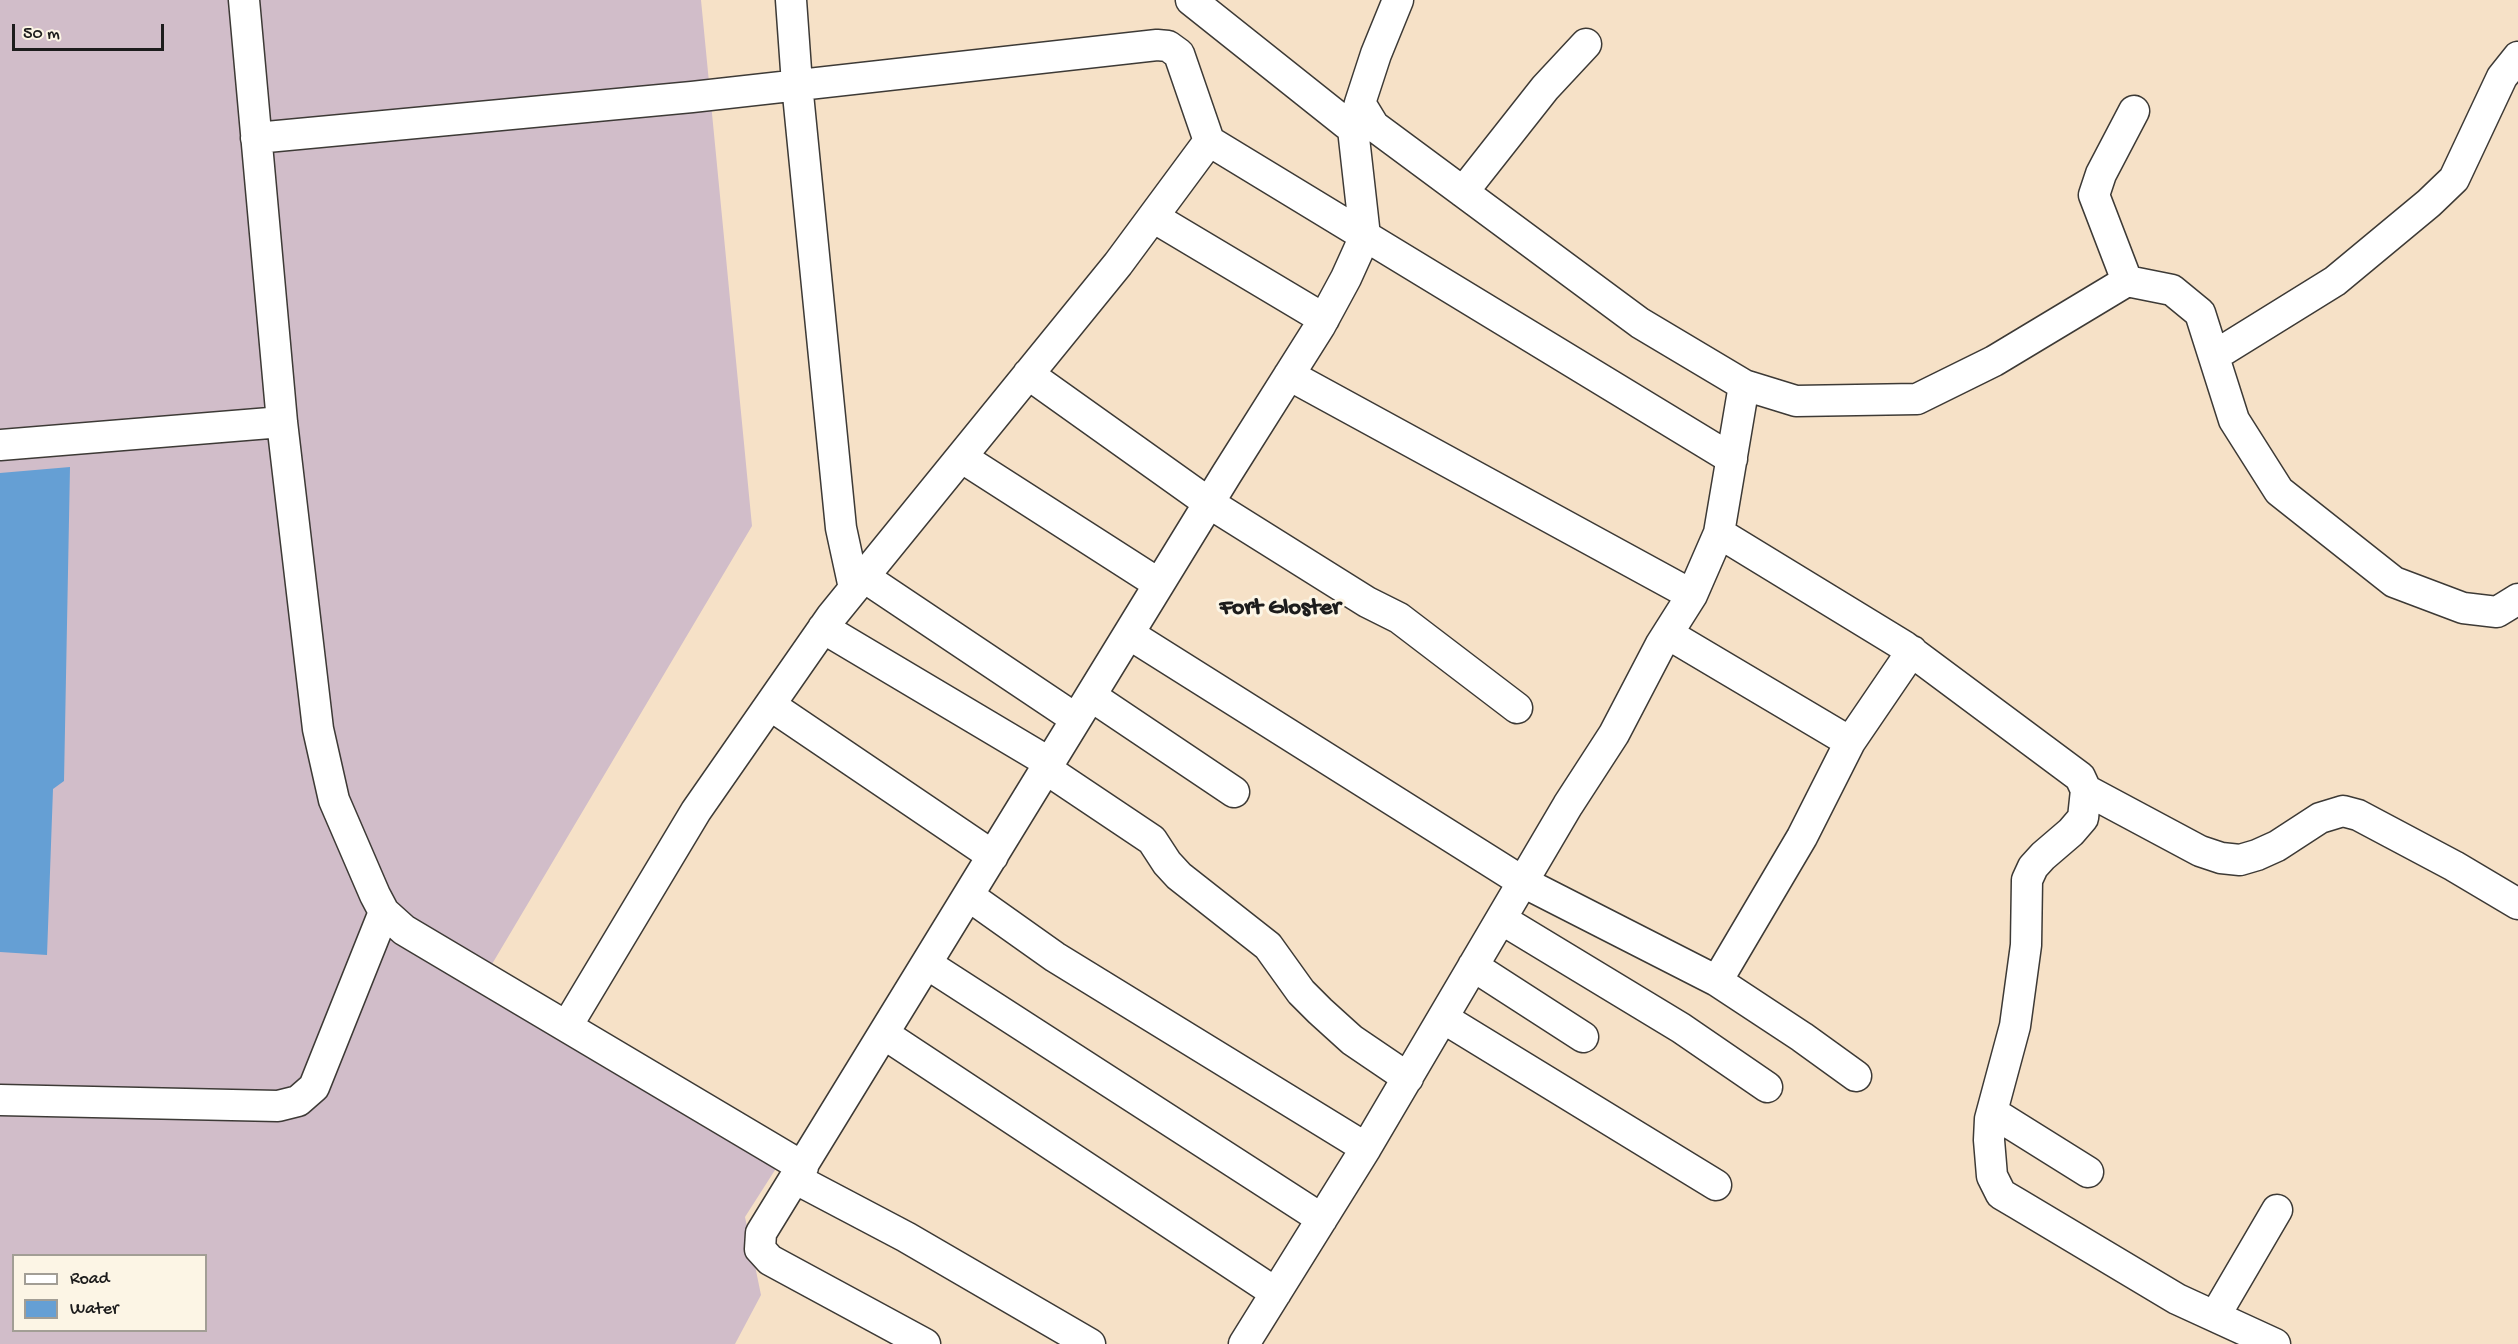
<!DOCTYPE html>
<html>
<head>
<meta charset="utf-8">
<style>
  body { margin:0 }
  #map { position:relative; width:2518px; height:1344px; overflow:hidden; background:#f6e1c7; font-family:"Gochi Hand",sans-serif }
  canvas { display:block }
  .legend { position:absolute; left:12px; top:1254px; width:195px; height:78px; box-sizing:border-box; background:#fcf5e5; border:2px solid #a29e95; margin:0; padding:8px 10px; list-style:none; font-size:18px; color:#1c1c1c }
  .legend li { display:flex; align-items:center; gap:12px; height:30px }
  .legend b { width:30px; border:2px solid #a29e95 }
  .scale { position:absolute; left:12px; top:24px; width:152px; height:27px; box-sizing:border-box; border:3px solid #1c1c1c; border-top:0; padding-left:8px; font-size:18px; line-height:21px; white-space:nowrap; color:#1c1c1c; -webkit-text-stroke:4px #fcf5e5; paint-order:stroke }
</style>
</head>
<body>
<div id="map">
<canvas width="2518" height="1344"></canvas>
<ul class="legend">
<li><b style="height:8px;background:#fff"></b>Road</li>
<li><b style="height:16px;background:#659fd4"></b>Water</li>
</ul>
<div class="scale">50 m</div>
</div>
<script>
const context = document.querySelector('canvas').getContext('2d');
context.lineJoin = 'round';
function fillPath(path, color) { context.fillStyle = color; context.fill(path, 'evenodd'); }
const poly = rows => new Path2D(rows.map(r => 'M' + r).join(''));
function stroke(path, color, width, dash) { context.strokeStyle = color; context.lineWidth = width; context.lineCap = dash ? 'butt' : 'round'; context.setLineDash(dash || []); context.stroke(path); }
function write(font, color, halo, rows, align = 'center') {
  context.font = font + ' "Gochi Hand",sans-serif'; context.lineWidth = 6; context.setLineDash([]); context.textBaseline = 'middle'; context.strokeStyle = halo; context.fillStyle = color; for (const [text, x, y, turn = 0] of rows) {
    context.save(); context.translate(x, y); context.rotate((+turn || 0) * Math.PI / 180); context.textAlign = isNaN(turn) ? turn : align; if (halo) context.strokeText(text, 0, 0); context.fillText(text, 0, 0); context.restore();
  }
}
const industrial = poly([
  [0,0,701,0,752,526,479,986,782,1159,745,1217,761,1295,735,1344,0,1344],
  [14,1256,206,1256,206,1330,14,1330]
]);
const water = poly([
  [70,467,64,781,53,789,47,955,0,952,0,473]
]);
const minor = poly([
  [244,0,282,422,318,729,334,800,375,895,384,912,404,930,803,1167],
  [791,0,797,84,841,528,854,588],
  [1191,0,1353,129],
  [1398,0,1376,54,1360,103,1374,126,1640,323,1744,385,1796,401,1917,399,1994,361,2127,281,2172,290,2200,313,2234,420,2279,491,2394,582,2463,608,2497,612,2518,599],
  [256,138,692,97,1157,45,1168,46,1179,54,1209,141],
  [1463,192,1545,88,1586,44],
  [1153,217,1324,319],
  [2127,281,2094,195,2101,174,2134,111],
  [2214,356,2335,281,2429,203,2454,179,2502,77,2518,57],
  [1028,374,1209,503,1367,602,1399,618,1517,708],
  [1289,375,1692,595],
  [0,445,282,422],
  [961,457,1159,584],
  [1719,533,1904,646,2080,777,2086,790,2083,818,2071,832,2043,856,2033,867,2027,880,2026,945,2015,1026,1990,1119,1989,1140,1992,1176,2001,1194,2018,1204,2177,1299,2275,1344],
  [864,577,1076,719],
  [823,628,1050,763],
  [1129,634,1523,882,1717,981,1802,1037,1856,1076],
  [1668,634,1850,742],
  [1091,696,1234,792],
  [770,705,993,856],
  [1046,769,1152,840,1167,863,1179,876,1268,946,1301,992,1320,1011,1352,1040,1408,1078],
  [2086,790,2200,851,2221,858,2240,860,2257,855,2277,846,2320,818,2343,811,2358,815,2454,866,2518,904],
  [969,896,1055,957,1366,1148],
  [1501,919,1681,1028,1767,1087],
  [927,964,1322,1219],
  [1473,966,1583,1037],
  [1717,981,1802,837,1850,742,1912,651],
  [1443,1018,1716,1185],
  [567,1026,696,811,831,617,1118,264,1209,141,1732,459],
  [884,1034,1276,1293],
  [0,1100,278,1106,298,1101,314,1087,384,912],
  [1992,1112,2088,1172],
  [796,1179,906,1237,1090,1344],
  [2215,1316,2277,1210],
  [925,1344,770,1260,760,1249,761,1233,1226,475,1320,326,1346,278,1365,236,1353,129,1360,103],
  [1244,1344,1366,1148,1568,805,1614,734,1661,644,1692,595,1719,533,1744,385]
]);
const districtNames = [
  ["Fort Gloster",1280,609]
];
fillPath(industrial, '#d1bdc9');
fillPath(water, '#659fd4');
stroke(minor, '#3d3a36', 33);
stroke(minor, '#fff', 30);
write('bold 24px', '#1c1c1c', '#fcf5e5', districtNames);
</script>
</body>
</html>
